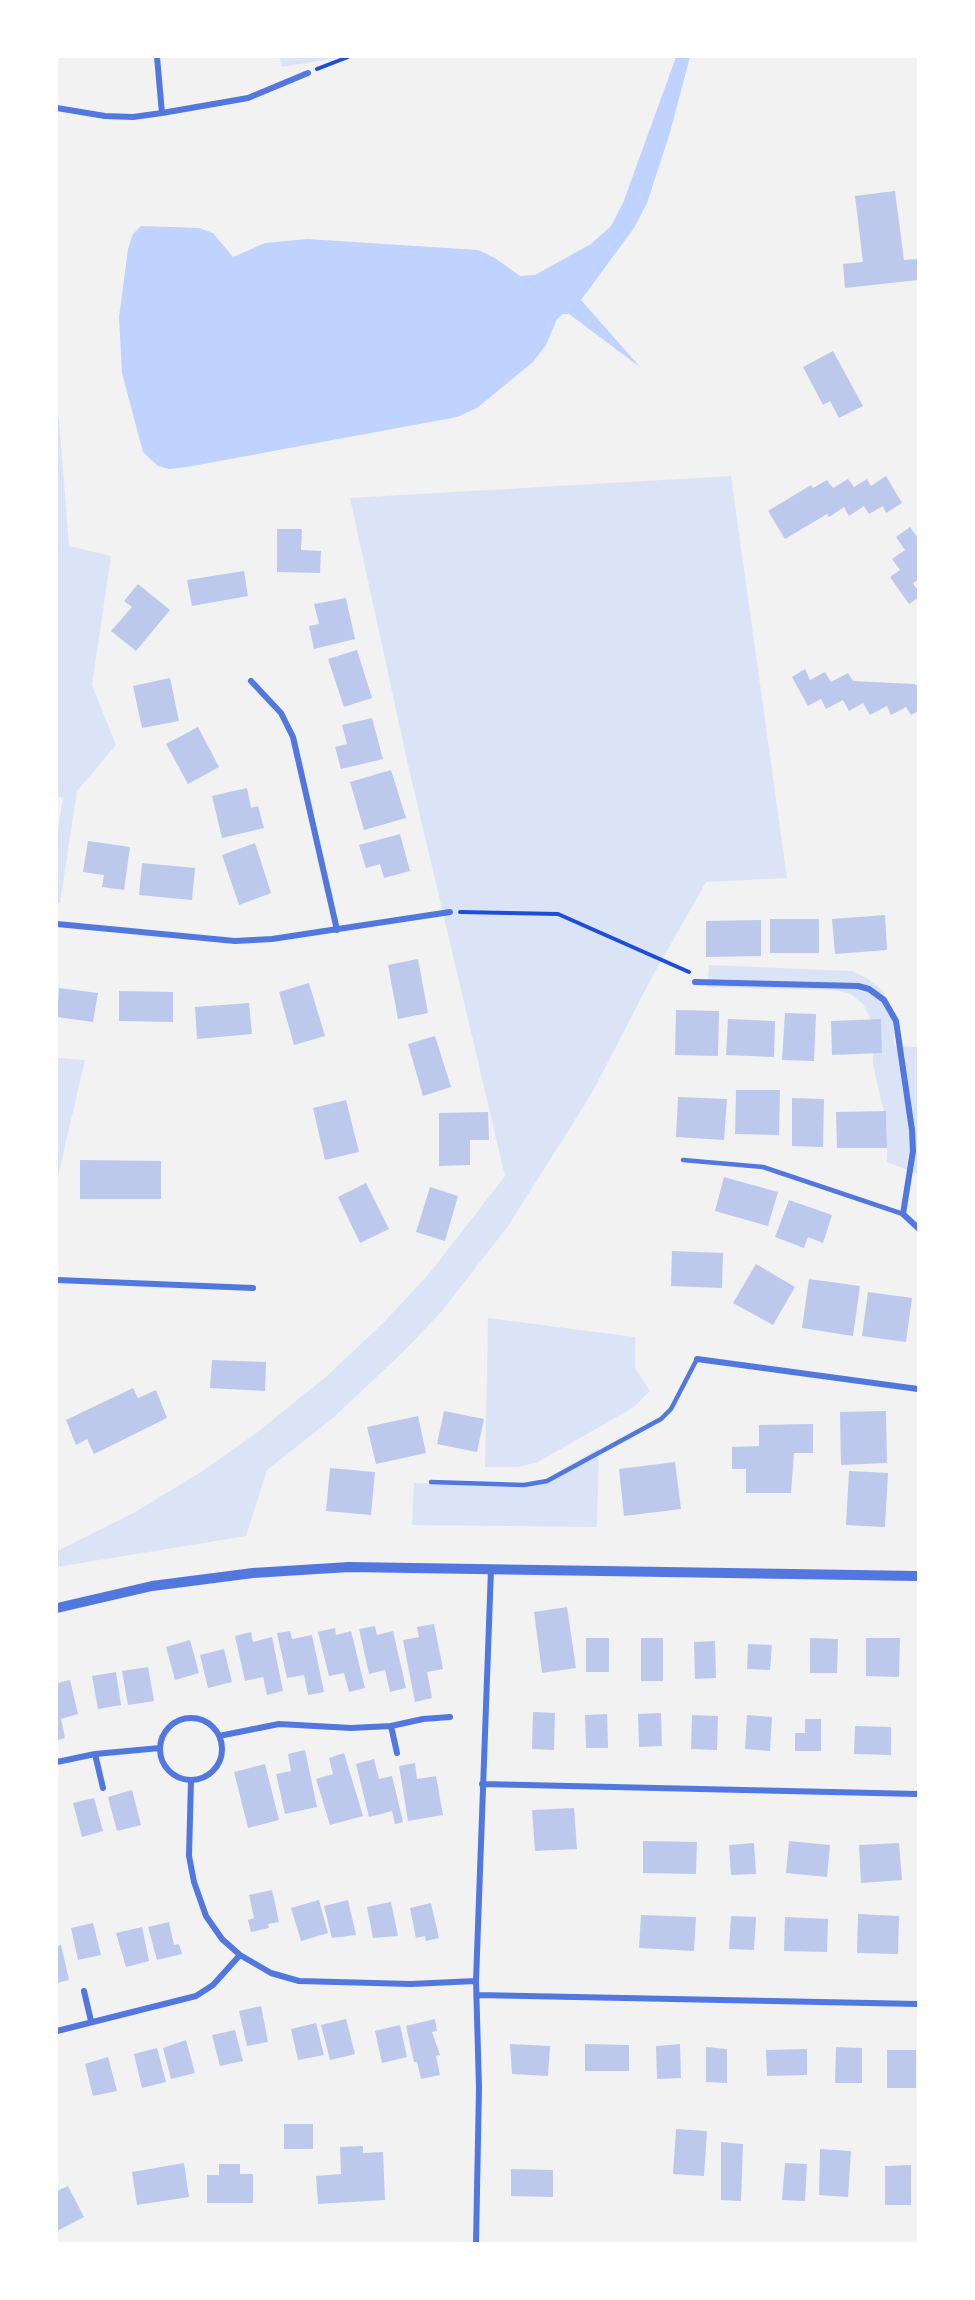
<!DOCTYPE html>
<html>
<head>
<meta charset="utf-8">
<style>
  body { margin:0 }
  #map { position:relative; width:975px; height:2300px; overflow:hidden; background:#f2f2f2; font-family:"Noto Sans",sans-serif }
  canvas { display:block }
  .frame { position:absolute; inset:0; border:58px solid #fff; pointer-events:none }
</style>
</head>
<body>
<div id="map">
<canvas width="975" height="2300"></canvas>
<div class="frame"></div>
</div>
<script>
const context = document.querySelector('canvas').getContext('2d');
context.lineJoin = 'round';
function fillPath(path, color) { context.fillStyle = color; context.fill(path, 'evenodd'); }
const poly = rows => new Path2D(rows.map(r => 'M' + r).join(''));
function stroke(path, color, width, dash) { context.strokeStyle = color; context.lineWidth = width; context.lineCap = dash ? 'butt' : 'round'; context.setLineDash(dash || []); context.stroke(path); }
const green = poly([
  [279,57,342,57,282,67],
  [59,419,69,546,111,556,92,685,116,745,77,791,60,903,57,903,57,834,63,798,57,796,57,420],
  [731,476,787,878,706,882,651,979,592,1093,508,1226,442,1311,403,1352,334,1417,267,1470,246,1536,57,1567,57,1551,135,1512,201,1472,259,1431,328,1375,383,1323,428,1275,505,1176,408,765,350,498],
  [709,965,851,971,867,978,882,990,893,1011,894,1046,918,1047,918,1174,887,1162,887,1126,873,1065,872,1022,863,1004,850,994,834,990,707,987],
  [57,1058,85,1060,57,1180],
  [488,1318,635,1337,635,1368,650,1391,634,1407,538,1462,518,1467,485,1467],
  [599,1448,597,1527,412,1525,414,1483,521,1487,546,1479]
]);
const water = poly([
  [676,57,690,57,669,136,647,203,634,228,581,300,640,367,569,314,563,314,557,319,546,345,533,362,477,408,457,417,187,467,169,469,158,466,143,452,122,373,119,317,128,249,133,234,141,226,199,228,213,233,233,257,265,243,307,239,478,250,495,258,520,276,535,275,591,244,611,226,623,203]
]);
const building = poly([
  [895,191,904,260,918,259,918,280,845,288,843,264,863,262,855,196],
  [833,351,863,406,839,418,830,401,823,405,803,367],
  [886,476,902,503,886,513,883,506,869,514,864,506,849,516,844,507,829,517,827,514,785,539,768,511,811,485,813,488,827,480,833,488,848,479,854,487,867,479,871,486],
  [910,527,918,538,918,580,913,583,918,591,918,598,909,604,890,577,900,570,892,559,905,550,896,537],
  [277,529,302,529,301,550,321,551,320,573,277,572],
  [244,571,248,596,192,606,187,580],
  [138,584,170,610,136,651,111,631,132,607,124,601],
  [346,598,355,639,314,649,309,626,319,624,314,604],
  [357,650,372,698,344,707,328,659],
  [805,669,810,680,825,672,831,682,848,673,853,681,914,684,918,686,918,711,911,715,906,707,891,715,887,706,870,715,863,703,849,711,843,700,826,709,821,699,808,706,792,677],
  [170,678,179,721,142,728,133,686],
  [372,718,383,759,341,769,335,747,347,744,342,725],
  [198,727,219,767,188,784,166,744],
  [391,770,406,818,364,830,350,782],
  [247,788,251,808,258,806,264,828,222,838,212,796],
  [400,834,410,871,384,878,380,864,366,868,359,845],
  [88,841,130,847,124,890,102,887,104,875,83,872],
  [255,843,271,893,239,905,222,855],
  [142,863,195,868,192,900,139,895],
  [885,915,887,950,835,954,832,919],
  [770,919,819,919,819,953,770,953],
  [761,920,761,956,706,957,706,921],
  [418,959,428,1013,398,1019,388,965],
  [309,983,325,1036,294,1045,279,992],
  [59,988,98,993,93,1022,57,1017],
  [119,991,173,992,173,1022,119,1021],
  [249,1003,252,1034,197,1039,195,1007],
  [676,1010,719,1011,718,1056,675,1055],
  [785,1013,816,1014,814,1061,782,1060],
  [728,1019,775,1021,774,1057,726,1055],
  [881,1019,882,1053,832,1055,831,1021],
  [435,1036,451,1087,423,1096,408,1044],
  [736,1090,780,1090,779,1135,735,1134],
  [678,1097,727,1099,724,1140,676,1137],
  [792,1098,824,1099,823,1147,792,1146],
  [346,1100,359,1152,325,1160,313,1108],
  [886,1111,887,1148,837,1148,836,1112],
  [488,1112,489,1140,470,1140,470,1165,439,1166,439,1113],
  [80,1160,161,1161,161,1199,80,1199],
  [724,1177,778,1192,768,1226,715,1211],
  [366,1183,389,1229,360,1243,338,1197],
  [430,1187,458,1196,445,1241,416,1232],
  [789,1200,832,1215,823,1243,808,1237,804,1248,775,1237],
  [672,1251,723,1253,722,1288,671,1286],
  [756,1264,795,1287,773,1325,733,1303],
  [809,1279,860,1286,853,1336,802,1328],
  [868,1292,912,1298,906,1342,862,1336],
  [212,1360,266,1362,265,1391,210,1388],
  [133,1388,138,1398,156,1390,167,1418,94,1454,87,1439,76,1445,66,1420],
  [444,1411,484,1419,477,1452,437,1444],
  [886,1411,887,1463,841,1465,840,1412],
  [418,1416,426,1453,376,1464,367,1427],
  [813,1424,813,1453,794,1453,791,1493,746,1493,746,1469,732,1469,732,1447,759,1446,759,1425],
  [675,1462,681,1509,624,1516,619,1469],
  [330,1468,375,1472,371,1515,326,1511],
  [849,1471,888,1473,885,1527,846,1525],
  [567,1607,576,1668,542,1673,534,1612],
  [434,1624,443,1669,427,1672,432,1698,415,1702,403,1640,419,1637,417,1627],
  [375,1626,377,1635,393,1631,406,1688,390,1692,385,1670,369,1674,359,1629],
  [335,1628,336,1635,351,1631,365,1688,349,1692,344,1673,329,1676,318,1632],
  [290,1631,292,1639,312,1635,324,1692,308,1695,304,1675,287,1678,277,1633],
  [251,1632,253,1642,272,1637,283,1691,267,1695,263,1677,245,1681,235,1636],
  [586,1638,609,1638,609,1672,586,1672],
  [641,1638,663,1638,663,1681,641,1681],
  [810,1638,838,1639,837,1673,810,1673],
  [866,1638,900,1638,899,1677,866,1676],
  [190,1640,199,1673,175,1680,166,1647],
  [715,1641,716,1678,695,1679,694,1642],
  [748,1644,772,1645,770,1670,747,1669],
  [224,1649,232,1682,208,1688,200,1655],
  [148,1667,154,1701,128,1705,122,1671],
  [116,1672,121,1705,98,1709,92,1676],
  [70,1680,78,1714,61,1719,65,1738,58,1740,57,1683],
  [533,1712,555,1713,554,1750,532,1749],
  [661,1713,662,1746,639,1747,638,1714],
  [607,1714,608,1748,586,1748,585,1715],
  [692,1715,718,1716,717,1750,691,1749],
  [747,1715,772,1717,770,1751,745,1749],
  [805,1719,821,1719,821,1751,795,1751,795,1733,805,1733],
  [855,1726,891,1727,891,1755,854,1754],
  [305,1750,317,1807,285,1814,276,1774,291,1771,288,1754],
  [344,1753,363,1816,330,1825,316,1779,333,1774,329,1758],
  [374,1759,379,1779,392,1776,403,1822,395,1824,392,1811,369,1817,356,1764],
  [415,1763,417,1779,436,1776,443,1815,408,1821,399,1766],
  [265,1764,279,1820,248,1828,234,1772],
  [132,1790,141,1825,117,1831,108,1797],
  [94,1798,103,1831,82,1837,73,1803],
  [574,1808,577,1849,535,1851,532,1810],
  [643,1841,697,1842,696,1874,643,1873],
  [789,1841,830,1845,827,1877,786,1873],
  [754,1843,756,1874,731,1875,729,1845],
  [899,1843,902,1880,861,1883,859,1845],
  [272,1890,279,1922,268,1924,269,1928,251,1932,248,1920,254,1918,249,1895],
  [319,1900,328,1933,301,1941,291,1908],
  [348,1900,356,1935,332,1938,324,1906],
  [391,1902,398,1936,373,1938,367,1907],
  [431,1903,439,1938,426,1941,425,1936,416,1938,410,1908],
  [858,1914,899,1916,898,1954,857,1953],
  [641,1915,696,1917,694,1951,639,1948],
  [731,1916,756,1917,754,1950,729,1949],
  [785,1917,828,1919,827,1952,784,1951],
  [169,1922,174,1945,179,1944,182,1954,157,1960,148,1927],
  [93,1923,101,1955,78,1960,71,1928],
  [142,1927,149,1961,126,1967,116,1933],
  [61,1945,69,1980,57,1983,57,1946],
  [261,2006,268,2042,247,2046,239,2011],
  [346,2019,355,2054,330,2060,321,2025],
  [435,2019,437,2031,432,2032,440,2055,436,2056,440,2075,421,2079,417,2062,414,2062,406,2026],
  [316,2023,324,2055,298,2060,291,2029],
  [400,2025,407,2057,382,2063,375,2031],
  [235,2030,243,2061,220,2066,212,2035],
  [186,2040,195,2073,171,2079,163,2048],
  [510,2044,550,2046,548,2076,512,2074],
  [585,2044,629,2045,629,2071,585,2071],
  [680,2044,681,2078,657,2079,656,2046],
  [706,2047,727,2049,727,2083,706,2082],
  [836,2047,862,2048,862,2083,835,2083],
  [157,2048,166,2082,142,2088,134,2054],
  [807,2049,807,2075,767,2076,766,2050],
  [887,2050,916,2050,916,2088,887,2088],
  [108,2057,117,2091,93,2096,85,2064],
  [284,2124,313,2124,313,2149,284,2149],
  [676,2129,707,2131,704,2176,673,2174],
  [721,2142,743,2144,741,2201,721,2200],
  [363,2146,363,2153,383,2152,385,2200,318,2204,316,2176,341,2174,340,2147],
  [820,2149,851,2151,848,2197,819,2195],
  [184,2163,189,2197,137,2205,132,2172],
  [785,2163,807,2164,805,2201,782,2200],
  [219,2164,240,2164,240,2174,253,2174,253,2203,207,2203,207,2175,219,2175],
  [911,2165,911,2205,885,2205,885,2166],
  [511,2169,553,2170,553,2197,511,2196],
  [68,2186,84,2217,57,2231,57,2191]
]);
const path = poly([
  [317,69,348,57],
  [460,912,558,914,689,972]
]);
const service = poly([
  [683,1160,763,1167,903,1214],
  [431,1482,524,1485,547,1481,661,1419,671,1409,697,1359]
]);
const minor = poly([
  [157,57,162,113],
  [57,108,105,116,133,117,162,113,248,98,308,73],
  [251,681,281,713,293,737,337,930],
  [57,924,235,941,272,939,450,912],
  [695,982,858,986,869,989,884,1000,896,1021,912,1130,913,1151,903,1214,918,1228],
  [57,1280,253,1288],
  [697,1359,918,1389],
  '160 1749a31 31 0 1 1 62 0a31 31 0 1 1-62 0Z',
  [391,1726,397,1753],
  [219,1736,279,1724,351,1728,391,1726,423,1719,450,1717],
  [95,1754,103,1788],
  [57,1762,95,1754,160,1748],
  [191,1780,189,1856,194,1882,206,1916,222,1939,240,1955,271,1973,299,1981,411,1984,476,1981],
  [482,1784,918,1794],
  [84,1991,91,2021],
  [477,1995,918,2004],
  [57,2031,196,1996,213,1985,240,1955],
  [476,2243,479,2088,476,1981,491,1569]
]);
const tertiary = poly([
  [57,1608,152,1586,253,1573,349,1567,918,1576]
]);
fillPath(green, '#dbe4f7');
fillPath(water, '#bfd3fe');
fillPath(building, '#bdc9ec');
stroke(path, '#1d4ed8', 4);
stroke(service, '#5277de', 4.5);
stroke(minor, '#5277de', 6);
stroke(tertiary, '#5277de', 10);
</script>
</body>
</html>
